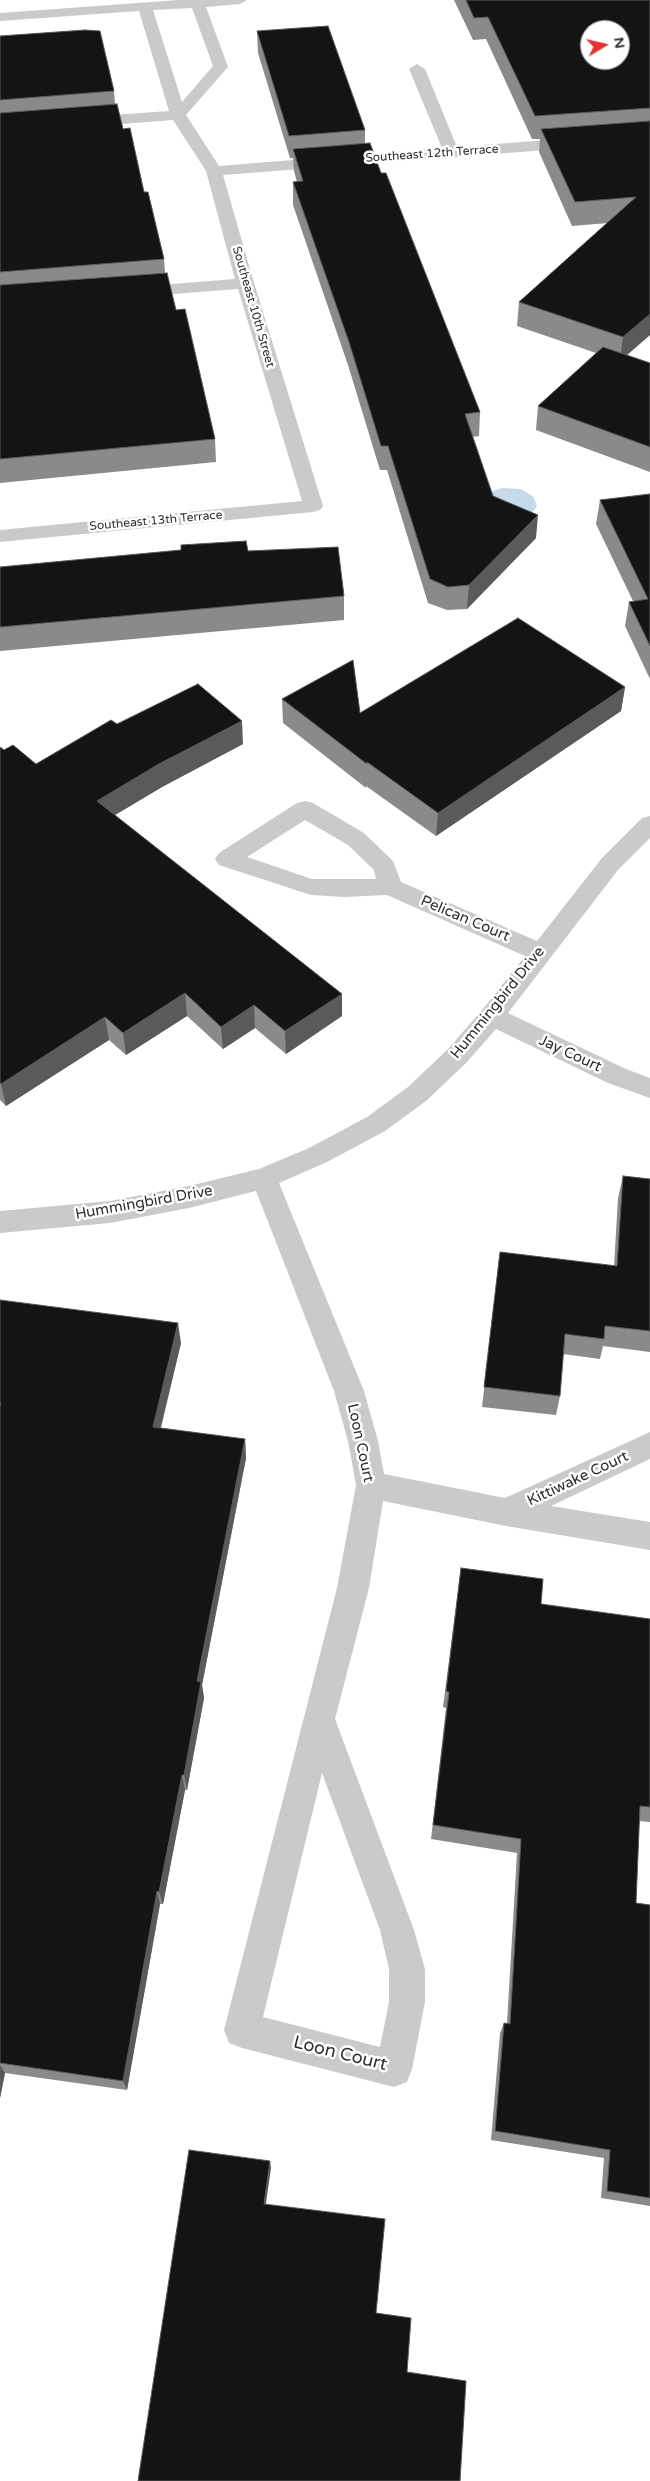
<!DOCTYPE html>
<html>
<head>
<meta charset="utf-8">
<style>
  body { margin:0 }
  #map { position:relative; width:650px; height:2481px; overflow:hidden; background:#fff; font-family:"Varela Round",sans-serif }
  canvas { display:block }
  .north { position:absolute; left:580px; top:20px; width:50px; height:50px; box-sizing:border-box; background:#fff; border:1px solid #ababab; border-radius:50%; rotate:81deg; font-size:14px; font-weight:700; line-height:20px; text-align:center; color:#2d2d2d }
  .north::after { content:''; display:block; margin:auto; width:18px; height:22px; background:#e23231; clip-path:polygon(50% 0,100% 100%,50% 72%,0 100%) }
</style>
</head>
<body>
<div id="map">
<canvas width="650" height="2481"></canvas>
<div class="north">N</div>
</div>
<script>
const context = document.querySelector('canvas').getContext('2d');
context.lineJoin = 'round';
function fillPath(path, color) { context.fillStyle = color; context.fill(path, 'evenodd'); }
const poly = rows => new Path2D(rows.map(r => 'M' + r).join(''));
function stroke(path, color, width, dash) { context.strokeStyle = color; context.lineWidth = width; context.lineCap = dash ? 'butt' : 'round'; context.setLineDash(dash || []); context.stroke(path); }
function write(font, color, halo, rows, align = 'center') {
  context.font = font + ' "Varela Round",sans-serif'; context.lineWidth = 5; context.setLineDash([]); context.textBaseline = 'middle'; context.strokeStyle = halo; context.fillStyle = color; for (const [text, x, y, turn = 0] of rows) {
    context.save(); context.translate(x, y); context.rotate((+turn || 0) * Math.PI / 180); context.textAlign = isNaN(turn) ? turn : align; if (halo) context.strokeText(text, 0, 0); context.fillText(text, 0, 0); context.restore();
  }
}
const water = poly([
  [503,488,520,489,533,496,537,506,534,510,529,515,485,497,495,490]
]);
const minor = poly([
  [179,0,247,0,240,4,206,7,228,67,186,115,219,166,442,148,409,69,417,64,425,69,457,147,650,132,650,142,223,175,254,283,323,506,320,510,313,512,0,542,0,530,302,501,238,289,134,297,128,296,125,292,128,288,134,287,235,279,206,171,173,120,84,127,76,122,84,117,169,111,139,11,0,21,0,13,179,0],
  [192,8,213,66,182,102,153,10,192,8],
  [305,801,313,803,364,833,393,861,401,882,537,941,602,858,642,818,650,816,650,838,618,870,508,1013,626,1069,650,1078,650,1098,608,1083,496,1029,466,1063,426,1101,385,1131,327,1162,279,1183,364,1391,378,1441,384,1474,505,1498,650,1432,650,1459,551,1506,650,1522,650,1550,506,1526,383,1501,369,1588,335,1719,414,1930,425,1969,425,2002,412,2069,407,2082,394,2087,242,2048,229,2043,224,2030,337,1588,356,1485,348,1441,334,1391,256,1191,189,1208,110,1223,0,1233,0,1211,110,1201,189,1186,259,1169,309,1148,367,1117,408,1087,448,1049,483,1009,525,956,387,895,344,897,311,895,219,865,215,859,219,853,297,803,305,801],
  [305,820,348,845,374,870,376,879,312,879,247,857,305,820],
  [322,1773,380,1930,389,1969,389,2002,380,2047,263,2017,322,1773]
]);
const wall = poly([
  [454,0,650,0,650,335,627,355,650,363,650,472,536,430,538,406,596,353,517,326,519,302,608,223,572,226,539,152,540,139,532,139,486,39,473,40],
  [257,31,365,130,365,143,381,173,480,412,479,436,472,437,493,496,536,538,467,609,447,610,428,603,387,470,380,470,348,365,293,205,293,182,297,182,294,171,293,158,290,158,258,53],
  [0,36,114,91,115,104,144,192,164,259,165,273,215,439,216,462,0,483],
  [650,494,650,679,625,626,629,602,633,601,596,524,600,500],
  [248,551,344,596,344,620,0,651,0,567],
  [625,687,621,711,436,836,366,786,366,788,283,723,282,699,360,713],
  [117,724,243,744,162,787,115,815,342,994,342,1016,286,1054,255,1028,223,1049,187,1016,126,1055,109,1040,6,1106,0,1100,0,747,4,750,36,764],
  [623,1176,650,1179,650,1352,603,1346,600,1359,563,1354,560,1396,556,1415,482,1407,500,1252,614,1266,618,1198],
  [0,1300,181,1343,161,1428,245,1439,246,1458,202,1685,204,1698,187,1790,185,1790,163,1904,160,1904,127,2090,5,2073,0,2098],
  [461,1568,541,1604,650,1619,650,1822,639,1821,636,1903,650,1905,650,2206,601,2198,604,2158,491,2140,500,2033,504,2023,507,2023,517,1853,431,1839,446,1708,443,1707]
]);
const shadedWall = poly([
  [650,314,650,335,620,361,623,337],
  [538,515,536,538,467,609,469,585],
  [625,687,621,711,436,836,438,813],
  [242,721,243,744,162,787,100,824,97,801,159,764],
  [185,993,187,1016,126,1055,123,1033],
  [342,994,342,1016,286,1054,285,1031],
  [254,1005,255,1028,223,1049,221,1027],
  [105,1017,109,1040,6,1106,1,1084],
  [178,1323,181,1343,156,1446,153,1427],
  [245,1439,246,1458,202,1685,204,1698,187,1790,184,1775,197,1681],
  [182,1775,185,1790,163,1904,159,1892],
  [157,1891,160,1904,127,2090,123,2081],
  [0,2065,5,2073,0,2098],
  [270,2161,271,2168,265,2210,264,2204]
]);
const building = poly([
  [466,0,650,0,650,108,535,116,488,17,474,18,466,0],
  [590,30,620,30,620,60,590,60,590,30],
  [328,26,365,130,289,136,257,31,328,26],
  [85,30,100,31,114,91,0,100,0,36,85,30],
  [117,104,123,129,130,128,144,192,148,192,164,259,0,272,0,113,117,104],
  [650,121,650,314,623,337,519,302,636,197,575,202,541,129,650,121],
  [370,143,381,173,386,173,480,412,465,414,493,496,538,515,469,585,448,587,430,579,388,446,381,446,349,342,293,182,303,181,293,149,370,143],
  [167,273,176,310,185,309,215,439,0,459,0,285,167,273],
  [603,347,650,363,650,447,538,406,603,347],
  [650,494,650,646,629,602,648,599,600,500,650,494],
  [246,541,248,551,338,547,344,596,0,627,0,567,181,550,181,545,246,541],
  [518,618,625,687,438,813,367,762,367,764,282,699,353,660,360,713,518,618],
  [198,684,242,721,159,764,97,801,342,994,285,1031,254,1005,221,1027,185,993,123,1033,105,1017,1,1084,0,1083,0,747,4,750,13,745,36,764,111,720,117,724,198,684],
  [623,1176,650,1179,650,1331,605,1326,604,1339,565,1334,560,1396,484,1387,500,1252,617,1266,623,1176],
  [0,1300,178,1323,153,1427,245,1439,197,1681,201,1682,184,1775,182,1775,159,1892,157,1891,123,2081,0,2063,0,1407,1,1403,0,1403,0,1300],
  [461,1568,543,1579,541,1604,650,1619,650,1807,640,1806,636,1903,650,1905,650,2198,607,2191,610,2150,495,2131,504,2023,510,2024,521,1839,433,1825,449,1692,446,1691,461,1568],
  [189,2150,270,2161,264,2204,385,2219,376,2313,411,2318,407,2372,466,2381,460,2481,138,2481,189,2150]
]);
const farStreetnames = [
  ["Southeast 12th Terrace",432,154,-4],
  ["Southeast 10th Street",253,307,74],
  ["Southeast 13th Terrace",156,521,-5]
];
const streetNames = [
  ["Pelican Court",465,919,23],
  ["Hummingbird Drive",498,1003,-51],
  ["Jay Court",570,1054,25],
  ["Hummingbird Drive",144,1203,-10],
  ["Loon Court",360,1443,78],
  ["Kittiwake Court",578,1479,-25]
];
const nearStreetnames = [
  ["Loon Court",340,2054,14]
];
fillPath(water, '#c7daea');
fillPath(minor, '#cacaca');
fillPath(wall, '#8a8a8a');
fillPath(shadedWall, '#5a5a5a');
fillPath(building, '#141414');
stroke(building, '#5a5a5a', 1);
write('12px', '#2d2d2d', '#fff', farStreetnames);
write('15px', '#2d2d2d', '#fff', streetNames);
write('18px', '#2d2d2d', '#fff', nearStreetnames);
</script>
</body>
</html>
